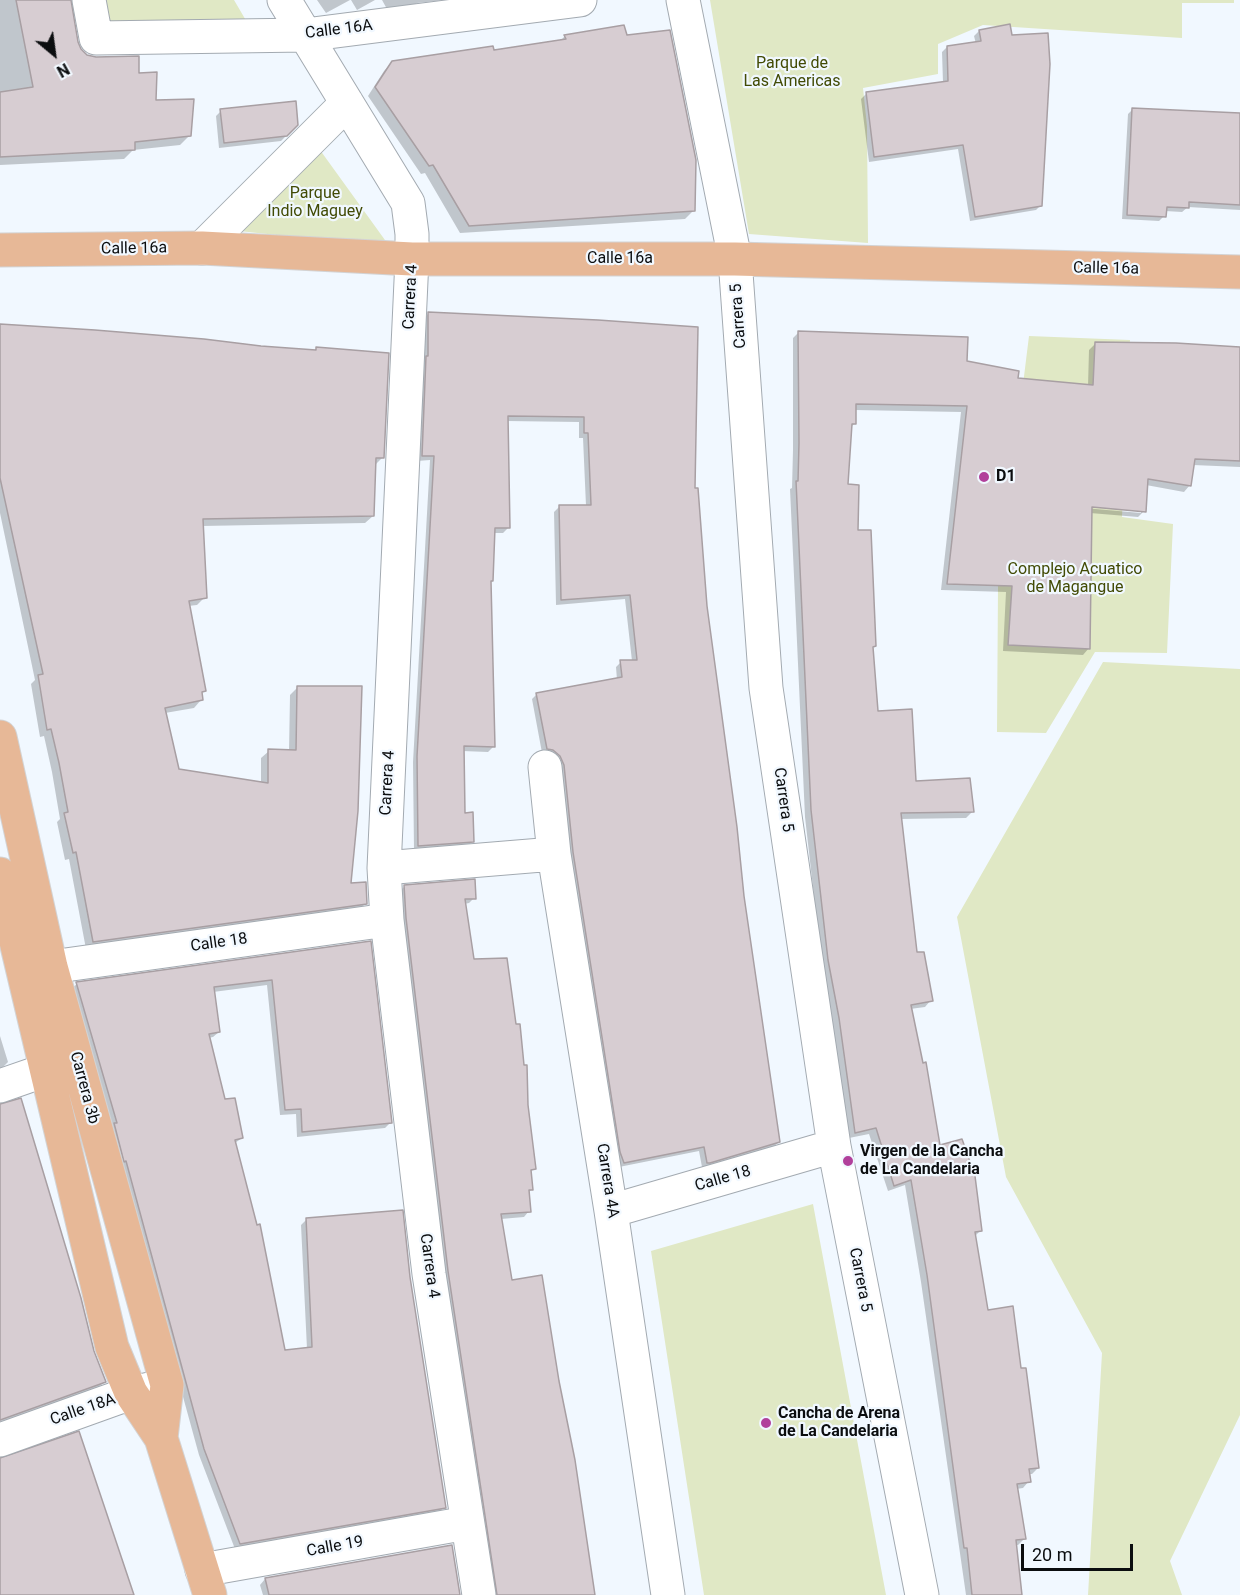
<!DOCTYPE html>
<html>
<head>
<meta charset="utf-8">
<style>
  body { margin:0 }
  #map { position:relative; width:1240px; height:1595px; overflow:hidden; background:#f1f8ff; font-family:Roboto,sans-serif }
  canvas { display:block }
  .north { position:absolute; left:24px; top:24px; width:60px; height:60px; -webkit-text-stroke:4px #f1f8ff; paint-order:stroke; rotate:151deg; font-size:16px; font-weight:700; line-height:24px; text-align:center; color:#0b0d0f }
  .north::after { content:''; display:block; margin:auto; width:21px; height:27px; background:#0b0d0f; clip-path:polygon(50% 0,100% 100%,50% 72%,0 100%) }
  .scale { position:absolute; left:1021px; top:1544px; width:112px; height:27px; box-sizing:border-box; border:3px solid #0b0d0f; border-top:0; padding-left:8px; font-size:18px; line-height:21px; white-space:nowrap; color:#0b0d0f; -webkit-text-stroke:4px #f1f8ff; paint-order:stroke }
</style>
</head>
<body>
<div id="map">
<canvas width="1240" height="1595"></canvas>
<div class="north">N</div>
<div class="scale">20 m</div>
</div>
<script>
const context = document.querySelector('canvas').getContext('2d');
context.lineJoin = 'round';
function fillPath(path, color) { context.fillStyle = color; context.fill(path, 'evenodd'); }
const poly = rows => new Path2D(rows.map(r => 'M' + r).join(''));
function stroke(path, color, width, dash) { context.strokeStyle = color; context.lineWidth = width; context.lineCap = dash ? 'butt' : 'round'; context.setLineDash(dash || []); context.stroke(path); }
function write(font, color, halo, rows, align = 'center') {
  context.font = font + ' Roboto,sans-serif'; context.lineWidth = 4.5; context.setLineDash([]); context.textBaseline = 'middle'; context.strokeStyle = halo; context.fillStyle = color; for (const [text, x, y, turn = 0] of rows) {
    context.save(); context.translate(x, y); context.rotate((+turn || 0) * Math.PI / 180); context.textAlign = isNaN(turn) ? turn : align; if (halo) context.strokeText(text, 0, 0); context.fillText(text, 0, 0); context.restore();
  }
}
const green = poly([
  [96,0,234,0,251,29,101,28],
  [710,0,1234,0,1234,3,1182,3,1182,38,983,25,938,44,938,74,863,88,867,126,868,243,749,234],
  [320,150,390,247,239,231],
  [1029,336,1130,340,1122,517,1173,524,1167,653,1095,652,1046,733,997,732,998,586],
  [1103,662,1240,669,1240,1415,1170,1561,1182,1595,1088,1595,1102,1353,1006,1177,957,917],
  [813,1204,886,1595,704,1595,651,1251]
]);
const shadow = poly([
  [0,0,70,0,76,42,80,51,88,56,137,75,155,102,190,135,180,145,133,150,124,159,0,165],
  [317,0,350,0,326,13],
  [351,0,375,0,357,10],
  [382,0,445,0,417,3,412,8,387,9],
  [979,31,1041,205,1036,210,970,221,958,149,869,162,861,99,866,94,943,83,942,52,947,47,976,44,974,36],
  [565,36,693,211,685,219,460,233,425,173,421,174,368,96,384,71,392,62,493,52,559,42],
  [1240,107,1240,210,1188,207,1182,212,1165,211,1164,216,1159,221,1122,219,1128,114,1133,109,1240,114],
  [221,111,297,125,281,141,219,148,216,116],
  [429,313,693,489,705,606,742,896,779,1142,773,1147,704,1167,702,1167,699,1151,619,1167,532,699,537,694,617,680,616,667,621,662,632,661,625,599,556,605,554,512,560,506,586,506,583,438,579,438,579,422,506,421,508,528,503,533,494,533,490,582,493,747,488,752,462,751,464,814,473,841,468,846,414,851,413,762,430,460,417,461,424,318],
  [0,325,314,351,316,349,383,457,375,465,373,516,365,523,202,526,205,597,197,605,188,606,204,691,201,694,201,700,194,708,165,713,178,770,261,783,261,758,269,751,289,752,290,695,298,687,350,885,366,903,358,911,86,949,69,859,65,860,57,822,60,819,52,772,44,736,40,737,31,684,35,680,0,513],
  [799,332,965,362,1016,379,1088,386,1089,350,1096,343,1240,348,1240,467,1193,465,1190,485,1184,492,1146,485,1144,511,1138,517,1090,513,1089,648,1083,655,1003,651,1006,592,941,590,961,412,855,410,854,424,850,428,846,486,857,531,875,646,872,648,876,713,914,782,972,812,966,818,900,819,916,954,931,1000,925,1007,910,1009,939,1147,981,1230,974,1237,987,1311,1019,1370,1038,1468,1032,1474,1028,1474,1029,1481,1023,1488,1016,1489,1025,1538,1018,1545,1015,1545,1020,1595,966,1595,921,1282,905,1185,888,1191,869,1134,849,1138,833,1025,822,967,805,817,790,489,792,488,793,450,793,338],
  [1084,505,1141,510,1141,513,1084,508],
  [404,887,474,898,469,903,464,904,472,961,527,1105,534,1168,530,1173,532,1189,528,1193,529,1211,524,1217,501,1219,511,1282,594,1595,492,1595,443,1278,399,892],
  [369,943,391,1122,385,1128,297,1137,296,1114,280,1115,267,985,213,992,219,1032,213,1037,208,1038,224,1100,242,1138,235,1143,284,1352,307,1349,301,1225,306,1220,409,1277,445,1507,439,1512,235,1549,199,1455,71,989,77,984],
  [0,1036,8,1062,0,1070],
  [0,1106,104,1382,98,1388,0,1423],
  [451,1546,459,1595,263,1595,260,1585,265,1579]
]);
const building = poly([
  [16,0,71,0,78,42,81,49,87,55,96,57,139,56,139,73,157,72,156,100,194,99,191,136,135,142,135,150,0,157,0,92,33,87,16,0],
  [1010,24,1012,35,1048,33,1050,64,1042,206,975,217,963,145,874,157,866,92,948,81,947,46,981,41,979,30,1010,24],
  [624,25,627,35,670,30,696,160,695,211,469,226,433,165,429,166,375,87,392,61,493,46,494,50,566,39,564,35,624,25],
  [296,101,298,125,287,136,224,143,220,109,296,101],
  [1132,108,1240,113,1240,205,1189,202,1189,208,1167,207,1166,217,1127,215,1132,108],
  [428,312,598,320,698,327,695,488,698,488,707,606,737,827,744,896,780,1142,710,1163,707,1163,704,1147,624,1163,620,1152,573,852,564,765,560,756,553,750,547,749,536,693,622,677,620,660,637,660,630,595,561,600,559,505,591,505,588,433,584,433,584,417,508,416,510,528,495,528,493,581,491,581,495,747,464,746,465,813,473,812,474,842,418,846,417,756,434,456,422,456,426,356,428,356,428,312],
  [0,324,95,330,204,339,261,346,316,350,316,347,389,353,384,458,376,458,374,516,203,519,207,598,189,601,206,691,202,692,203,700,165,708,179,769,268,783,268,749,296,750,297,686,362,686,358,811,351,883,366,882,367,904,93,942,76,852,73,853,64,813,68,812,59,763,51,729,47,730,38,675,43,674,0,478,0,324],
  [798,331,968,337,967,361,1019,371,1018,378,1093,385,1095,342,1176,343,1240,347,1240,461,1195,459,1191,486,1148,479,1146,512,1092,507,1090,649,1008,645,1012,586,947,584,967,406,856,404,856,424,852,424,848,484,859,485,858,530,871,530,876,646,873,647,878,711,912,709,916,781,970,778,974,812,901,813,917,952,924,952,933,1001,911,1005,923,1063,926,1062,940,1145,962,1139,975,1176,982,1231,975,1232,988,1310,1013,1306,1021,1368,1026,1368,1039,1468,1029,1469,1031,1482,1017,1484,1026,1539,1016,1540,1022,1595,972,1595,967,1548,964,1548,927,1275,911,1180,894,1186,876,1128,855,1133,839,1018,828,960,811,810,796,481,798,481,799,443,798,331],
  [475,879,476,899,465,899,474,959,507,958,516,1024,520,1024,524,1065,527,1065,528,1105,536,1169,531,1170,533,1190,529,1190,531,1212,501,1214,512,1280,542,1275,559,1381,575,1460,595,1595,497,1595,448,1271,406,918,404,885,475,879],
  [371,941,392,1123,302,1132,301,1109,285,1110,272,980,214,987,220,1032,209,1034,225,1099,235,1098,243,1138,235,1140,257,1225,260,1224,285,1350,312,1347,306,1218,403,1210,410,1277,446,1508,240,1544,204,1449,126,1161,124,1162,114,1123,117,1123,76,982,371,941],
  [21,1098,81,1298,94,1351,106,1382,0,1420,0,1104,21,1098],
  [79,1431,134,1595,0,1595,0,1458,79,1431],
  [452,1545,460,1595,269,1595,265,1578,452,1545]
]);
const minor = poly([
  [89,0,96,38,305,35,580,0],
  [284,0,408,203,412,234,412,259,384,868,387,920,429,1274,479,1595],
  [683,0,735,259,766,688,834,1146,922,1595],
  [202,248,347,103],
  [545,767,554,854,611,1211,668,1595],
  [384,868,554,854],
  [51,967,387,920],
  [0,1086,46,1070],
  [611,1211,834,1146],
  [0,1440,131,1393,158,1387],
  [202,1570,467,1523]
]);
const major = poly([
  [0,250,202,248,412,259,735,259,1240,272],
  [0,737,51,967,167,1385,161,1438],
  [0,874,112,1347,131,1393,161,1438,210,1595]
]);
const markers = [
  [984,477,6,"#b1409b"],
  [848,1161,6,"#b1409b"],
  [766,1423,6,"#b1409b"]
];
const streetNames = [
  ["Calle 16A",339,30,-7],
  ["Calle 16a",134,249,-1],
  ["Calle 16a",620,259],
  ["Calle 16a",1106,269,1],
  ["Carrera 4",411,297,-87],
  ["Carrera 5",739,316,-94],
  ["Carrera 4",388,783,-87],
  ["Carrera 5",783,800,82],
  ["Calle 18",219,943,-8],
  ["Carrera 3b",84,1088,75],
  ["Calle 18",723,1179,-16],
  ["Carrera 4A",607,1181,81],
  ["Carrera 4",429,1266,82],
  ["Carrera 5",860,1280,79],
  ["Calle 18A",83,1410,-19],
  ["Calle 19",335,1547,-10]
];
const parkNames = [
  ["Parque de",792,64],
  ["Las Americas",792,82],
  ["Parque",315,194],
  ["Indio Maguey",315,212],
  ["Complejo Acuatico",1075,570],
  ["de Magangue",1075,588]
];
const poiNames = [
  ["D1",996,477],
  ["Virgen de la Cancha",860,1152],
  ["de La Candelaria",860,1170],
  ["Cancha de Arena",778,1414],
  ["de La Candelaria",778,1432]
];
fillPath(green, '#e0e8c5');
fillPath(shadow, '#0003');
fillPath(building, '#d7cdd2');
stroke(building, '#a89fa3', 1.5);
stroke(minor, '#a3aab1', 35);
stroke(major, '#d3d3d4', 35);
stroke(minor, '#fff', 33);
stroke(major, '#e7b897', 33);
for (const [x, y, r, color] of markers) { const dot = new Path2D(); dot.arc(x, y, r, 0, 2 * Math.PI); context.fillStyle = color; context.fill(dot); stroke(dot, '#f1f8ff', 2); }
write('16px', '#0b0d0f', '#f1f8ff', streetNames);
write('16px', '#424b05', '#f1f8ff', parkNames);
write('bold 16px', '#0b0d0f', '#f1f8ff', poiNames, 'left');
</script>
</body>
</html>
